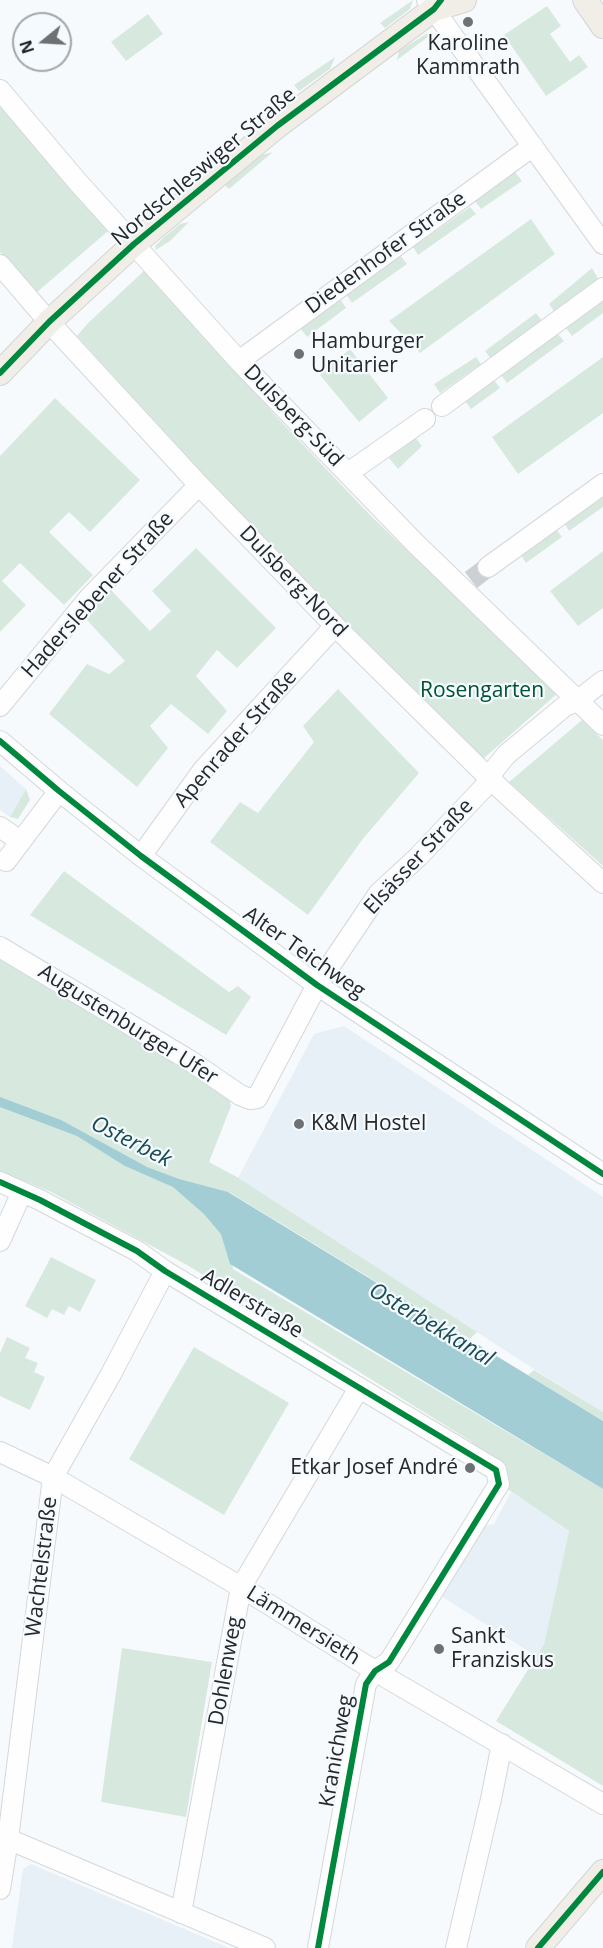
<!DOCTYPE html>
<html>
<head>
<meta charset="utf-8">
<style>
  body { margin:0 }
  #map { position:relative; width:603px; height:1948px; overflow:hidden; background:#f7fafd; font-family:"Open Sans",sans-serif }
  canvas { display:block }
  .north { position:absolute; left:12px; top:12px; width:60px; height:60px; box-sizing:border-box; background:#f5faff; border:2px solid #a2a6a9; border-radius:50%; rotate:252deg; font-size:16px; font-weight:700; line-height:24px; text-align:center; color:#252729 }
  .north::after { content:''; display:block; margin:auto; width:21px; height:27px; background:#6e7173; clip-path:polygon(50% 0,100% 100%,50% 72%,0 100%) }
</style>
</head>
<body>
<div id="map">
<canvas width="603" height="1948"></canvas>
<div class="north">N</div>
</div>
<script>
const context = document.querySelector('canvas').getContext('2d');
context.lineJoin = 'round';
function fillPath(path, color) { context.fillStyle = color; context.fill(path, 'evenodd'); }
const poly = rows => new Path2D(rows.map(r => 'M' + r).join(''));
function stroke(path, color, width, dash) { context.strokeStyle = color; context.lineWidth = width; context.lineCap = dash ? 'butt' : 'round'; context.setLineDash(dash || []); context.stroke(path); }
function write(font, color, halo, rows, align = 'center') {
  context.font = font + ' "Open Sans",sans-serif'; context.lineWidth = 4.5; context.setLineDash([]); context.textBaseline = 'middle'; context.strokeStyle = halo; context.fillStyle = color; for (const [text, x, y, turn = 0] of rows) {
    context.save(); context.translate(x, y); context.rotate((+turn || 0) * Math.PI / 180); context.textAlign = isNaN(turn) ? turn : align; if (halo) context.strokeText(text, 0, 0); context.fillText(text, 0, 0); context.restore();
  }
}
const built = poly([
  [0,766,26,789,10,817,0,810],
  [344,1026,603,1197,603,1412,534,1369,238,1178,314,1034],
  [511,1492,569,1531,544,1644,536,1656,441,1596,483,1526,494,1524],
  [31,1864,229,1948,12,1948,23,1869]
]);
const green = poly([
  [413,0,410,9,385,28,380,23],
  [547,6,561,26,550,34,570,62,579,55,588,67,546,96,504,35],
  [148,14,163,34,126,61,111,42],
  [429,32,432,34,397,60,399,51],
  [335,57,330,69,299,91,294,85],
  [0,102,108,231,36,293,0,252],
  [273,152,229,189,225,185,260,155],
  [515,172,522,181,481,209,475,201],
  [164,193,160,204,146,215,140,213],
  [470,207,476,214,418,255,413,247],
  [531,219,555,254,420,353,389,321],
  [189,222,170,241,156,250,155,246,164,237,180,224],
  [400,255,407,264,352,303,346,294],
  [592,268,599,280,555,313,549,304],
  [145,270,245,377,273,413,370,515,557,694,483,759,346,624,216,488,77,336,88,323],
  [340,299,346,308,307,337,300,328],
  [603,301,603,313,572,336,566,328],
  [536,313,542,321,491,359,485,351],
  [558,334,564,341,507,383,501,375],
  [350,349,388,398,359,422,320,375],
  [476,357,481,364,440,393,434,384],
  [603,357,603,413,518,474,492,437],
  [494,380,500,388,471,409,465,401],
  [55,398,140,480,90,532,69,512,49,532,93,575,64,605,20,563,2,581,26,605,0,632,0,456],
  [415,437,422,446,398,469,388,457],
  [603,496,603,507,569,531,564,523],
  [556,529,562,537,526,563,520,554],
  [196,548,276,628,237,668,217,650,196,676,227,711,208,734,171,704,150,726,168,748,137,787,49,714,87,664,109,674,125,661,85,618,111,590,150,631,171,611,152,591],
  [603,551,603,608,578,626,550,591],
  [338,689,419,773,362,840,308,915,210,842,240,802,258,813,314,742,303,726],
  [582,720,603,740,603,866,509,782],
  [26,789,30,800,18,819,10,817],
  [64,871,229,992,238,986,251,997,226,1035,30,915],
  [0,957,204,1077,229,1098,231,1106,209,1162,237,1177,477,1332,470,1339,229,1192,233,1269,603,1489,603,1786,496,1721,544,1644,569,1531,478,1469,472,1442,187,1265,51,1192,0,1171],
  [51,1257,96,1280,80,1312,69,1306,64,1315,52,1309,47,1318,25,1306],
  [7,1337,30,1348,25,1358,38,1363,34,1372,45,1377,30,1410,0,1396,0,1353],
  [194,1347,289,1403,224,1515,129,1459],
  [534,1370,603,1412,603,1421,528,1375],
  [122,1648,212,1662,186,1817,101,1802]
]);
const water = poly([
  [0,1097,61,1120,147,1167,179,1179,228,1192,603,1421,603,1489,230,1264,221,1234,204,1214,173,1187,125,1166,77,1136,0,1107]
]);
const minorTunnel = poly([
  [471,580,488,567]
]);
const minor = poly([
  [427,0,603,244],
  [0,90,76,180,239,361,414,542,603,725],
  [0,265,49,322,199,485,335,626,491,780,603,883],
  [239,361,533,146],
  [442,406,603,288],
  [348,473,425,419],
  [488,567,603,484],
  [0,706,89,598,199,485],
  [0,741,59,791,141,856,317,985,603,1174],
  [0,827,20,841],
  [141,856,203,770,335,626],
  [6,861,59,791],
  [0,947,189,1060,240,1095,250,1099,257,1098,317,985,379,893,418,857,491,780,494,770,506,755,565,706,577,701,603,681],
  [0,1182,40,1200,137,1251,165,1271,496,1470,499,1484,389,1662,375,1671,366,1684,318,1948],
  [0,1241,22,1192],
  [0,1452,53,1477,241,1587,375,1671,603,1804],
  [8,1839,265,1948],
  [0,1889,8,1839,53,1477,111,1374,165,1271],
  [181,1913,241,1587,359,1388],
  [456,1948,491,1799,502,1744]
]);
const major = poly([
  [585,0,603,26],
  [434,9,464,0],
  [0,373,49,322,134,244,277,126,434,9,441,0],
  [538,1948,603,1872]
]);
const cycleway = poly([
  [0,373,49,322,134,244,277,126,434,9,441,0],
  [0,741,59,791,141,856,317,985,603,1174],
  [0,1182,40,1200,137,1251,165,1271,496,1470,499,1484,389,1662,375,1671,366,1684,318,1948],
  [538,1948,603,1872]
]);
const markers = [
  [468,22,6,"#6e7173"],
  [299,354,6,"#6e7173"],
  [299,1124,6,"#6e7173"],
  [470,1468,6,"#6e7173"],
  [439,1649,6,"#6e7173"]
];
const poiNames = [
  ["Karoline",468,44,"center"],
  ["Kammrath",468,68,"center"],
  ["Hamburger",311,342],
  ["Unitarier",311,366],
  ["K&M Hostel",311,1124],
  ["Etkar Josef André",458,1468,"right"],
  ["Sankt",451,1637],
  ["Franziskus",451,1661]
];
const streetNames = [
  ["Nordschleswiger Straße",204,167,-40],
  ["Diedenhofer Straße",386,253,-36],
  ["Dulsberg-Süd",293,416,46],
  ["Dulsberg-Nord",293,582,46],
  ["Haderslebener Straße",98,595,-48],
  ["Apenrader Straße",236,739,-49],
  ["Elsässer Straße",419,857,-47],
  ["Alter Teichweg",304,953,35],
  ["Augustenburger Ufer",128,1025,32],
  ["Adlerstraße",252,1304,31],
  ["Wachtelstraße",42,1567,-83],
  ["Lämmersieth",303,1626,32],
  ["Dohlenweg",226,1671,-80],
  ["Kranichweg",337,1751,-80]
];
const parkNames = [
  ["Rosengarten",482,691]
];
const waterNames = [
  ["Osterbek",131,1142,27],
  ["Osterbekkanal",431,1325,31]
];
fillPath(built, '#e7eff7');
fillPath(green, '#d7e9df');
fillPath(water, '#a3cdd4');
stroke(minorTunnel, '#cdd0d3', 20, [20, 10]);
stroke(minor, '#d5d7da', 22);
stroke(major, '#d4d6d8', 26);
stroke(minor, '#fefeff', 20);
stroke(major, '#f1ede7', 24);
stroke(cycleway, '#00873e', 6);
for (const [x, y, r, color] of markers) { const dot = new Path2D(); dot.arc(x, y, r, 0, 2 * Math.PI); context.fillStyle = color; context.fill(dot); stroke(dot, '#f5faff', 2); }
write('21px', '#252729', '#f5faff', poiNames, 'left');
write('21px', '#252729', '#f5faff', streetNames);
write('21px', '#015330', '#f5faff', parkNames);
write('italic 22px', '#174c53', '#f5faff', waterNames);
</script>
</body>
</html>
